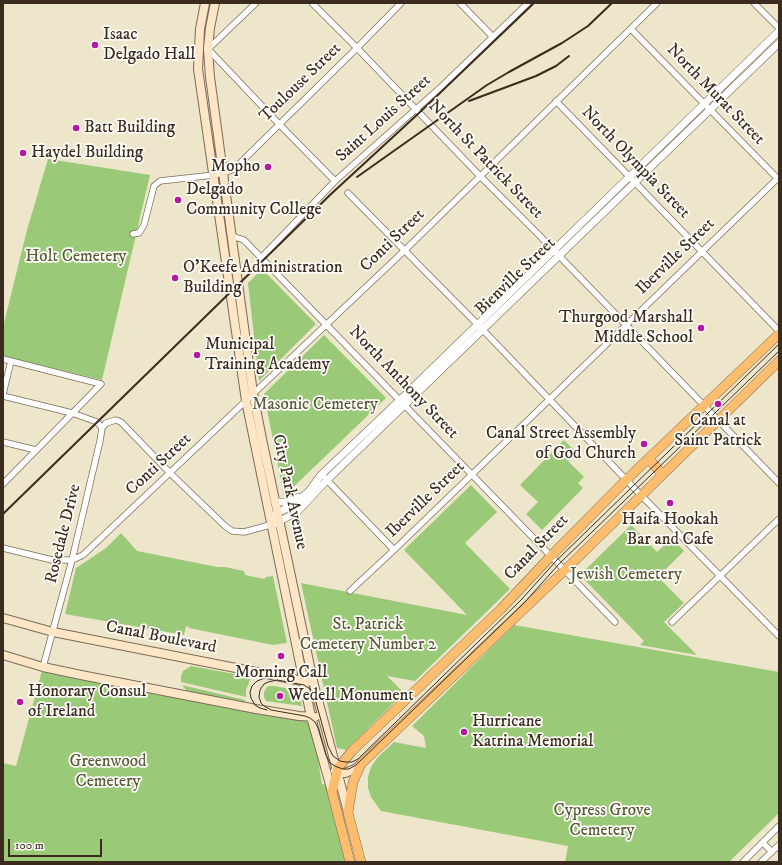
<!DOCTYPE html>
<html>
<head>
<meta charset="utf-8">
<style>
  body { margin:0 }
  #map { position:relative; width:782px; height:865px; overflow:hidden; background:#eee6ca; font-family:"IM FELL DW Pica",serif }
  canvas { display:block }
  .frame { position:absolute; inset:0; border:4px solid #3b2a1e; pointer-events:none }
  .scale { position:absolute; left:8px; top:839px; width:94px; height:18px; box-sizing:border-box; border:2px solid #3b2a1e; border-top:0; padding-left:5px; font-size:12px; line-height:14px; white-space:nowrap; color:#3b2a1e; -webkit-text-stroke:3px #fdfcf7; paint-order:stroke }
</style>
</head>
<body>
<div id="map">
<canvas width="782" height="865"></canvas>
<div class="frame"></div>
<div class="scale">100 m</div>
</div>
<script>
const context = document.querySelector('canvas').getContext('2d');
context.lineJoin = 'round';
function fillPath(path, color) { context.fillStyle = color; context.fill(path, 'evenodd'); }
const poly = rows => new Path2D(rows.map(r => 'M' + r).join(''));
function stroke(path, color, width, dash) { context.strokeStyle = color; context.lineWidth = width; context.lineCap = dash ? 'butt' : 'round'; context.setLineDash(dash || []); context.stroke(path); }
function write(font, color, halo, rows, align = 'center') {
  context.font = font + ' "IM FELL DW Pica",serif'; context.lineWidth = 3.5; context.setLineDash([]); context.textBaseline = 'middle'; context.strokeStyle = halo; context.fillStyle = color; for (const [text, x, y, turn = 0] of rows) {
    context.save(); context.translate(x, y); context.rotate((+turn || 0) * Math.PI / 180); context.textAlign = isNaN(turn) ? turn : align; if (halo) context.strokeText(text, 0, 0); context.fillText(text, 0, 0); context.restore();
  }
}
const green = poly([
  [48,159,150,175,102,380,3,356,3,327,27,230],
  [262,269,316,324,259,381,248,283],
  [324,335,386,398,284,496,264,394],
  [564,440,576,452,568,461,584,477,578,483,583,488,542,530,526,514,538,502,520,485],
  [471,485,497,512,465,543,510,589,415,681,387,676,404,693,346,750,337,748,301,583,467,615,404,550],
  [631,525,657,552,672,538,684,551,658,577,684,603,664,622,697,655,640,645,644,641,580,575],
  [121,533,137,551,217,567,225,567,244,571,245,575,264,579,266,577,273,576,287,643,273,645,189,628,189,627,186,626,184,635,65,614,76,568,106,548],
  [514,625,779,672,779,813,729,862,565,862,568,846,381,811,371,797,368,788,368,777,371,767,377,758,394,742,426,748,424,736,412,726],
  [191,666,251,677,246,690,246,697,181,682,181,676,183,671],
  [43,667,311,717,322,784,330,785,350,862,3,862,3,763,16,766],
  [182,685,245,700,245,702,190,692,187,691],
  [269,686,274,686,290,689,298,690,302,706,266,701,264,697,264,692,267,687]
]);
const minor = poly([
  [312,3,357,48,480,176,538,234,779,483],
  [460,3,493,37],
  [754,3,779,28],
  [631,29,779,180],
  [208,49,279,124,335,181],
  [207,50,256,3],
  [556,101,779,331],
  [348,193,483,330,636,490,779,636],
  [133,234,139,233,144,225,154,186,160,181,214,175,229,171,234,169,357,48,401,3],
  [232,236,244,240,615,622],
  [261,258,335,181,441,87,528,3],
  [3,359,101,384],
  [3,394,11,361],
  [3,396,72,413,97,422,102,428],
  [3,442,36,450],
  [325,478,394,550],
  [3,484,101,384],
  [3,548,52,560,72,560,83,555,404,251,657,3],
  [350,591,394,550,779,177],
  [672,622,779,519],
  [43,667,72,560,100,441,102,428,106,423,116,420,121,422,171,474,225,526,232,531,244,532,270,525],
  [763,843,772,852],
  [743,862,779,826],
  [761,862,779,845]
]);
const tertiary = poly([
  [275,502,286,502,299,497],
  [275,517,277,513,295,504,309,491,321,475,400,400,779,31],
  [274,524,297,512,327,480,779,43]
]);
const secondary = poly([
  [205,3,200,29,198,69,246,401,311,717,332,792],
  [215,3,210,28,208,49,210,77,253,393,262,439,314,685,348,812],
  [3,618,53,632,307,682],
  [3,655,43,667,81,675,256,709,299,716,315,717],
  [335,771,338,773,345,773,355,769,361,764]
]);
const primary = poly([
  [649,459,662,474],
  [350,862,332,792,338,768,352,751,501,609,551,556,626,480,779,334],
  [361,862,348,813,353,782,361,764,565,570,779,361]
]);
const tram = poly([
  [779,344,556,561,521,600,358,759,352,762,345,762,340,761,333,756,328,746,314,695,310,689,304,685,277,680,268,682,264,684,260,690,259,697,261,703,264,706,271,710,305,716,310,718,315,722,318,728,326,755,330,763,337,767,343,769,349,769,356,765,524,603,559,564,779,351],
  [267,710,260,708,255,705,251,698,250,692,252,686,257,681,265,678,272,679]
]);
const rail = poly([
  [469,101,536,76,556,66,569,56],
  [357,177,487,85,509,72,562,43,588,26,612,3],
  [3,514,330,195,419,113,534,3]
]);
const markers = [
  [95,45,4,"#b5179e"],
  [76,128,4,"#b5179e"],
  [23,153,4,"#b5179e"],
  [268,167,4,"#b5179e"],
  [178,200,4,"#b5179e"],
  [175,278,4,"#b5179e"],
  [701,328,4,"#b5179e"],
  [197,355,4,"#b5179e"],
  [718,404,4,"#b5179e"],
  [644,444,4,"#b5179e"],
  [670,503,4,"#b5179e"],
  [281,656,4,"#b5179e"],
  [280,696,4,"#b5179e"],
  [20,702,4,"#b5179e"],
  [464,732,4,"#b5179e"]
];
const poiNames = [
  ["Isaac",103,35],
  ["Delgado Hall",103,55],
  ["Batt Building",84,128],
  ["Haydel Building",31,153],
  ["Mopho",260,167,"right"],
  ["Delgado",186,190],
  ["Community College",186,210],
  ["O'Keefe Administration",183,268],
  ["Building",183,288],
  ["Thurgood Marshall",693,318,"right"],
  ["Middle School",693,338,"right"],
  ["Municipal",205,345],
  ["Training Academy",205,365],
  ["Canal at",718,421,"center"],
  ["Saint Patrick",718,441,"center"],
  ["Canal Street Assembly",636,434,"right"],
  ["of God Church",636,454,"right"],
  ["Haifa Hookah",670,520,"center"],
  ["Bar and Cafe",670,540,"center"],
  ["Morning Call",281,673,"center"],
  ["Honorary Consul",28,692],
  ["of Ireland",28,712],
  ["Wedell Monument",288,696],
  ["Hurricane",472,722],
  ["Katrina Memorial",472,742]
];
const streetNames = [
  ["Toulouse Street",301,83,-44],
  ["North Murat Street",715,95,46],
  ["Saint Louis Street",384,119,-42],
  ["North St Patrick Street",485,160,46],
  ["North Olympia Street",635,163,46],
  ["Conti Street",393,241,-44],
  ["Iberville Street",676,257,-44],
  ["Bienville Street",516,277,-44],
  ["North Anthony Street",403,383,46],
  ["Conti Street",159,465,-43],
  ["City Park Avenue",289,492,78],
  ["Iberville Street",426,500,-44],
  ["Rosedale Drive",64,534,-76],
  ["Canal Street",537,548,-46],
  ["Canal Boulevard",161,638,11]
];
const parkNames = [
  ["Holt Cemetery",76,257],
  ["Masonic Cemetery",315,405],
  ["Jewish Cemetery",626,575],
  ["St. Patrick",368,625],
  ["Cemetery Number 2",368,645],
  ["Greenwood",108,762],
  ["Cemetery",108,782],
  ["Cypress Grove",602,811],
  ["Cemetery",602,831]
];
fillPath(green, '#9ac978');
stroke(minor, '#7a6c5a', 7);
stroke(tertiary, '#7a6c5a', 8);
stroke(secondary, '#7a6c5a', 10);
stroke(primary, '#7a6c5a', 10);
stroke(minor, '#fff', 5.5);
stroke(tertiary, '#fff', 7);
stroke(secondary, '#fee5c5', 8);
stroke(primary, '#fcbd6e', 9);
stroke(tram, '#3b2a1e', 1);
stroke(rail, '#3b2a1e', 2);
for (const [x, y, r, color] of markers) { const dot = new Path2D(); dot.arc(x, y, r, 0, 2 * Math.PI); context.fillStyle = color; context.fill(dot); stroke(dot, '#fdfcf7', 1.5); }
write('17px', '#3b2a1e', '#fdfcf7', poiNames, 'left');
write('17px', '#3b2a1e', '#fdfcf7', streetNames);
write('17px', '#585a39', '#fdfcf7', parkNames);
</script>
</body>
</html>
